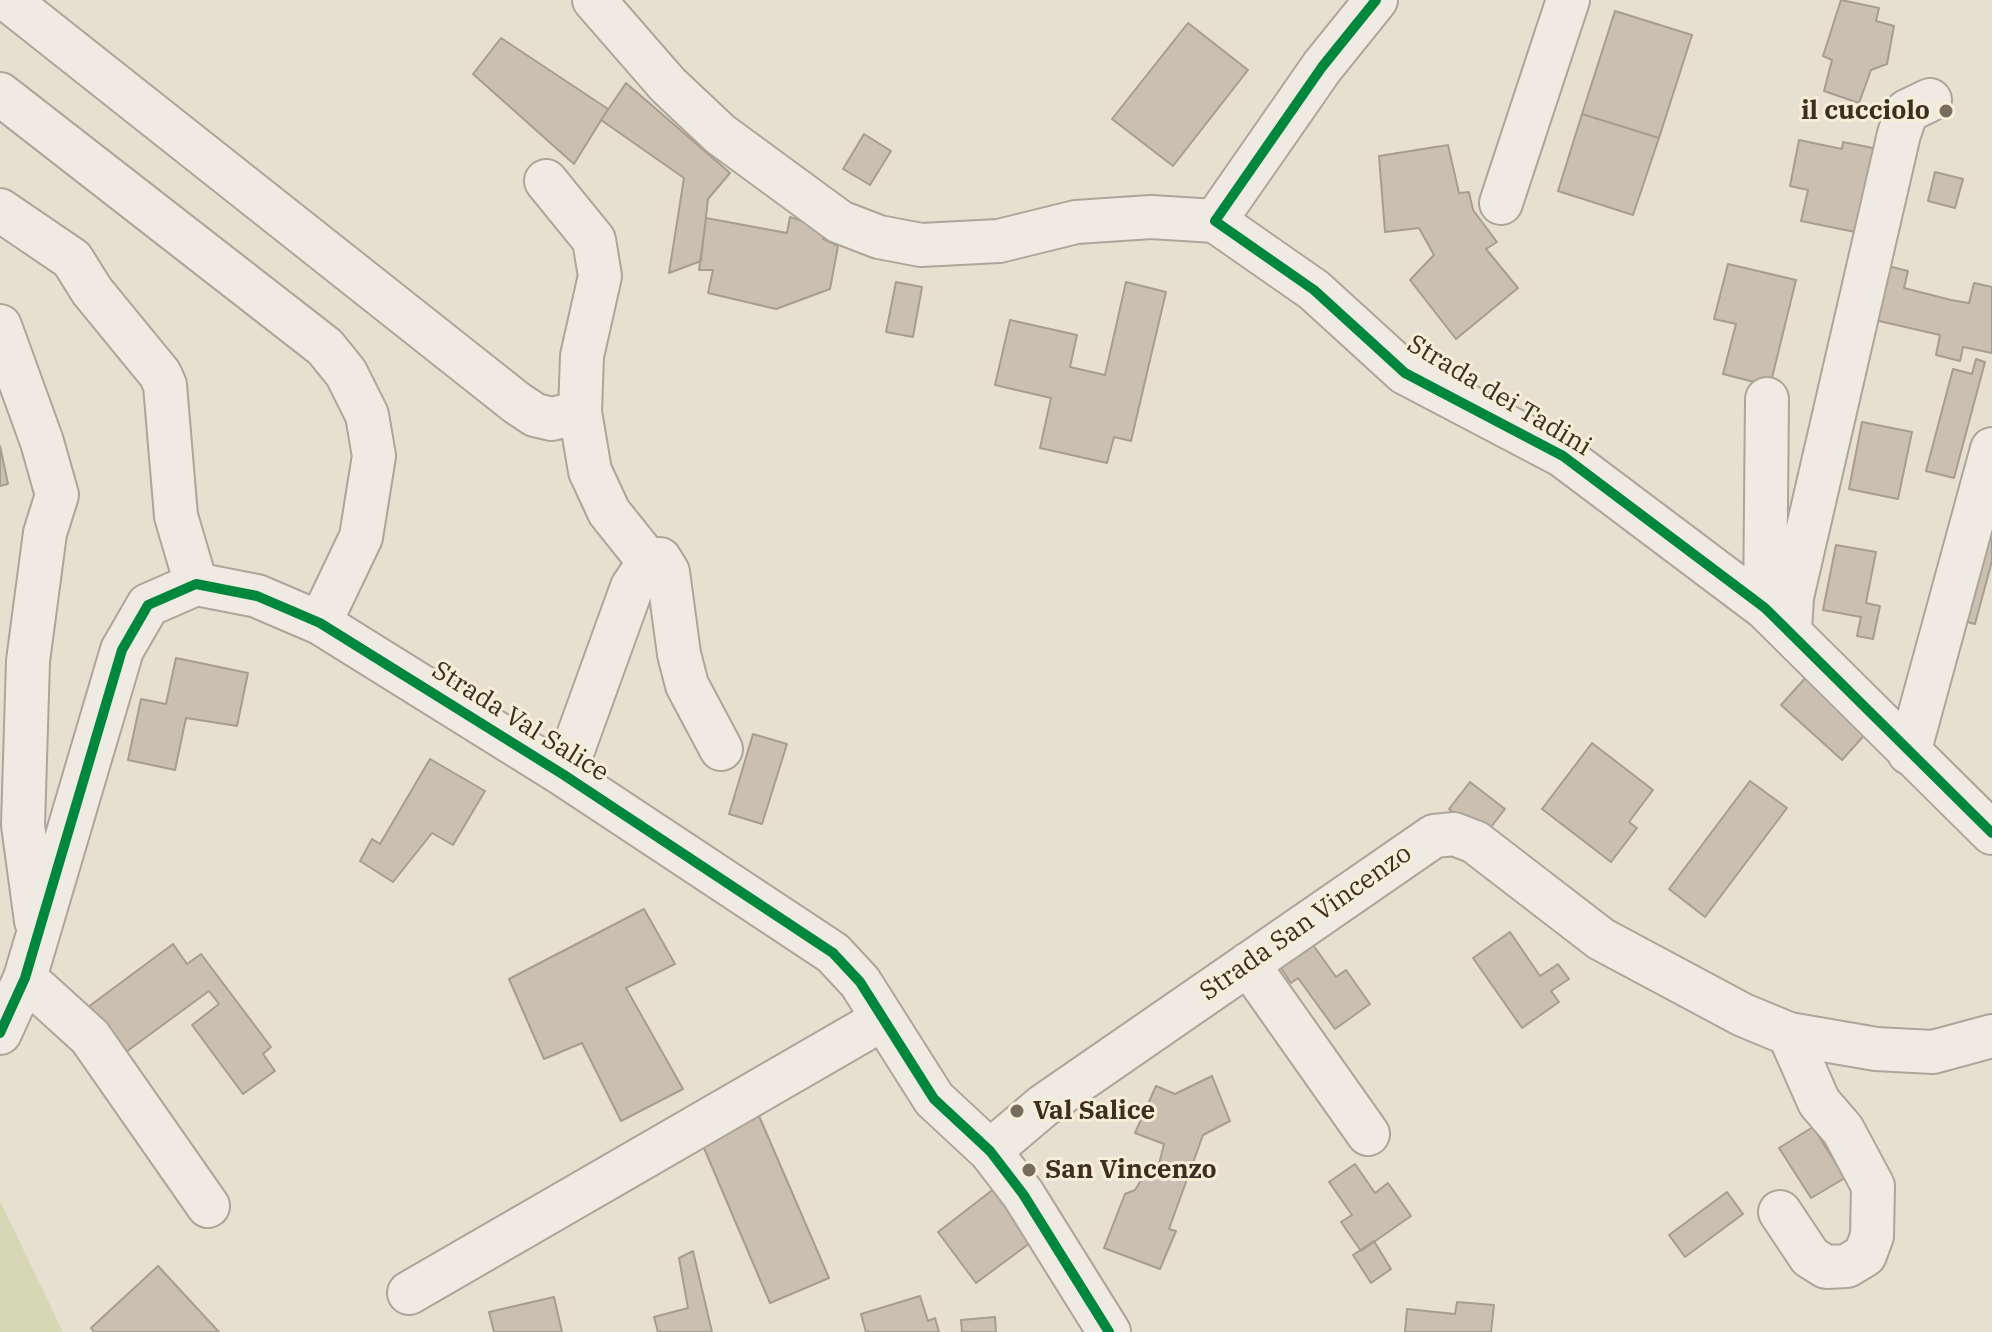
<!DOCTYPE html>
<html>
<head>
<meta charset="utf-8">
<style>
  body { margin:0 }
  canvas { display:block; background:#e7e0d1 }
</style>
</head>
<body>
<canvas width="1992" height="1332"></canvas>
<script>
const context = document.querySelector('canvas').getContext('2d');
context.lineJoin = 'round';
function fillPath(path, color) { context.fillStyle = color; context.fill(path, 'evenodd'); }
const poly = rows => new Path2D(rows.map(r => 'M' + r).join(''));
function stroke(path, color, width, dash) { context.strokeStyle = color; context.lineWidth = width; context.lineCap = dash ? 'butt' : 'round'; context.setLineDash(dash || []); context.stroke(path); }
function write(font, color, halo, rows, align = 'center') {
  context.font = font + ' "IBM Plex Serif",serif'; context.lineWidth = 6; context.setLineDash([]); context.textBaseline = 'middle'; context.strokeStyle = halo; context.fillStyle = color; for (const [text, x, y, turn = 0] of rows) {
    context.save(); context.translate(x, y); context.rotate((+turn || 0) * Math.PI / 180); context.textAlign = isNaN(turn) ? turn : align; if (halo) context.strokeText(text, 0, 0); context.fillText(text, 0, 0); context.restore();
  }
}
const green = poly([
  [0,1201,63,1332,0,1332]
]);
const building = poly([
  [1841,0,1879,8,1876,21,1894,26,1887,64,1871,70,1859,103,1824,91,1832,60,1823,56,1841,0],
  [1615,11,1692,35,1659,138,1582,114,1615,11],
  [1188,23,1248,70,1173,166,1112,119,1188,23],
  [501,38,608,109,574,164,473,74,501,38],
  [626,83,730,173,708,199,701,261,669,273,684,178,601,120,626,83],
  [1582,114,1659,138,1633,215,1558,191,1582,114],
  [864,134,891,151,870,185,843,169,864,134],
  [1799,140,1842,149,1843,142,1893,152,1875,236,1801,221,1808,190,1790,186,1799,140],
  [1448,145,1459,193,1469,192,1473,210,1497,242,1486,249,1518,288,1456,339,1410,280,1434,255,1419,228,1385,232,1379,156,1448,145],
  [1935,172,1963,179,1955,208,1928,201,1935,172],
  [790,217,824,228,823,239,838,246,830,289,776,309,708,293,713,270,699,270,706,218,787,233,790,217],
  [1728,264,1796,280,1770,386,1723,374,1736,324,1714,319,1728,264],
  [1880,264,1908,271,1904,288,1951,300,1969,303,1974,283,1992,287,1992,353,1963,347,1960,361,1936,355,1940,335,1866,318,1880,264],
  [896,282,922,287,913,337,886,332,896,282],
  [1126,282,1166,292,1131,441,1114,437,1107,463,1040,448,1051,398,995,385,1010,320,1077,335,1070,367,1105,375,1126,282],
  [1976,359,1985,362,1954,478,1926,471,1953,369,1972,374,1976,359],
  [1862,422,1912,432,1898,499,1849,489,1862,422],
  [0,446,8,484,0,486,0,446],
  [1992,481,1992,561,1975,624,1949,617,1992,481],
  [1836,545,1876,552,1866,603,1880,606,1873,639,1857,636,1861,617,1823,610,1836,545],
  [176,658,248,673,237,726,186,718,175,770,128,760,141,699,166,704,176,658],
  [1808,675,1869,730,1842,760,1781,705,1808,675],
  [753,734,787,744,762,824,729,814,753,734],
  [1592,743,1653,790,1629,822,1637,828,1611,862,1542,809,1592,743],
  [430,759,485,791,453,845,432,833,393,882,360,861,372,839,380,844,430,759],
  [1750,781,1787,808,1705,917,1669,889,1750,781],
  [1470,782,1505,809,1484,836,1449,809,1470,782],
  [644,909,675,964,626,988,683,1089,621,1121,582,1043,544,1059,509,979,644,909],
  [1510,932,1540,976,1558,964,1569,979,1551,991,1559,1002,1522,1028,1473,958,1510,932],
  [1308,938,1336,977,1346,970,1370,1004,1335,1029,1298,978,1291,983,1276,961,1308,938],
  [173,944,187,964,201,954,271,1047,263,1054,275,1071,243,1094,192,1025,219,1004,209,991,115,1060,80,1013,173,944],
  [1212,1076,1230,1121,1203,1135,1169,1229,1176,1231,1160,1269,1104,1248,1125,1194,1135,1190,1148,1169,1157,1172,1164,1144,1135,1133,1156,1086,1175,1094,1212,1076],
  [759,1116,829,1278,770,1303,701,1141,759,1116],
  [1813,1127,1845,1178,1811,1198,1779,1148,1813,1127],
  [1355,1164,1375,1193,1388,1183,1411,1216,1361,1251,1341,1222,1352,1215,1329,1182,1355,1164],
  [995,1188,1034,1240,976,1283,938,1232,995,1188],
  [1727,1192,1743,1214,1685,1257,1669,1235,1727,1192],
  [1374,1241,1391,1269,1371,1283,1353,1255,1374,1241],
  [693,1251,712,1332,658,1332,654,1317,688,1308,679,1258,693,1251],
  [158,1266,219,1332,94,1332,91,1328,158,1266],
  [920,1296,928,1321,935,1318,939,1332,866,1332,861,1314,920,1296],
  [554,1297,562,1332,494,1332,489,1312,554,1297],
  [1457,1302,1494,1305,1491,1332,1405,1332,1407,1309,1455,1314,1457,1302],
  [995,1317,996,1332,962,1332,961,1320,995,1317]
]);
const minor = poly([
  [8,0,517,403,535,415,552,419,580,412],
  [594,0,668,85,720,134,840,222,879,237,921,245,999,241,1076,222,1151,217,1215,221],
  [1376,0,1322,67,1215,221,1314,290,1405,373,1563,456,1765,608,1992,833],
  [0,94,325,347,346,373,367,415,374,456,361,537,320,623],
  [546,181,594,240,600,276,582,356,580,412,590,471,609,512,649,562,632,587,564,775],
  [1501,203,1568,0],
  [0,210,72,259,92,291,160,374,165,385,176,516,196,584],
  [0,326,42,442,57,495,45,533,28,661,23,825,36,921],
  [649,562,660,559,668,572,679,654,687,685,721,749],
  [1765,608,1767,399],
  [1790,631,1792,597,1899,134,1907,111,1930,100],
  [1909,753,1992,449],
  [1248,964,1368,1134],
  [25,978,90,1037,208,1206],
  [0,1033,25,978,122,650,148,605,196,584,257,596,320,623,564,775,833,953,860,982,934,1099,990,1151,1023,1194,1109,1332],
  [990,1151,1043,1106,1434,836,1454,834,1475,842,1601,939,1743,1015,1789,1034,1876,1049,1933,1052,1992,1036],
  [1780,1212,1810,1257,1826,1267,1847,1266,1865,1255,1872,1236,1873,1186,1843,1130,1819,1102,1789,1034],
  [409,1293,883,1019]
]);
const cycleway = poly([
  [1376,0,1322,67,1215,221,1314,290,1405,373,1563,456,1765,608,1992,833],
  [0,1033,25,978,122,650,148,605,196,584,257,596,320,623,564,775,833,953,860,982,934,1099,990,1151,1023,1194,1109,1332]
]);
const markers = [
  [1946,111,8,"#786c5e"],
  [1017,1111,8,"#786c5e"],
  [1029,1170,8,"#786c5e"]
];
const poiNames = [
  ["il cucciolo",1930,111,"right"],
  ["Val Salice",1033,1111],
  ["San Vincenzo",1045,1170]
];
const streetNames = [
  ["Strada dei Tadini",1499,396,31],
  ["Strada Val Salice",520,722,32],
  ["Strada San Vincenzo",1306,923,-35]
];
fillPath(green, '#d6d7b3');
fillPath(building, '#cbbfb2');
stroke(building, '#a89c90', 2);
stroke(minor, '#ada599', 46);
stroke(minor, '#efebe3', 42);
stroke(cycleway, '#00873e', 10);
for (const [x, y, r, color] of markers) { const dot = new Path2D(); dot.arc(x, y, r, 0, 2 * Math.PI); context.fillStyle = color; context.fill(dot); stroke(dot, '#f7eed8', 3); }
write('bold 26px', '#3d2e20', '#f7eed8', poiNames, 'left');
write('26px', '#3d2e20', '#f7eed8', streetNames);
</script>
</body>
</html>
